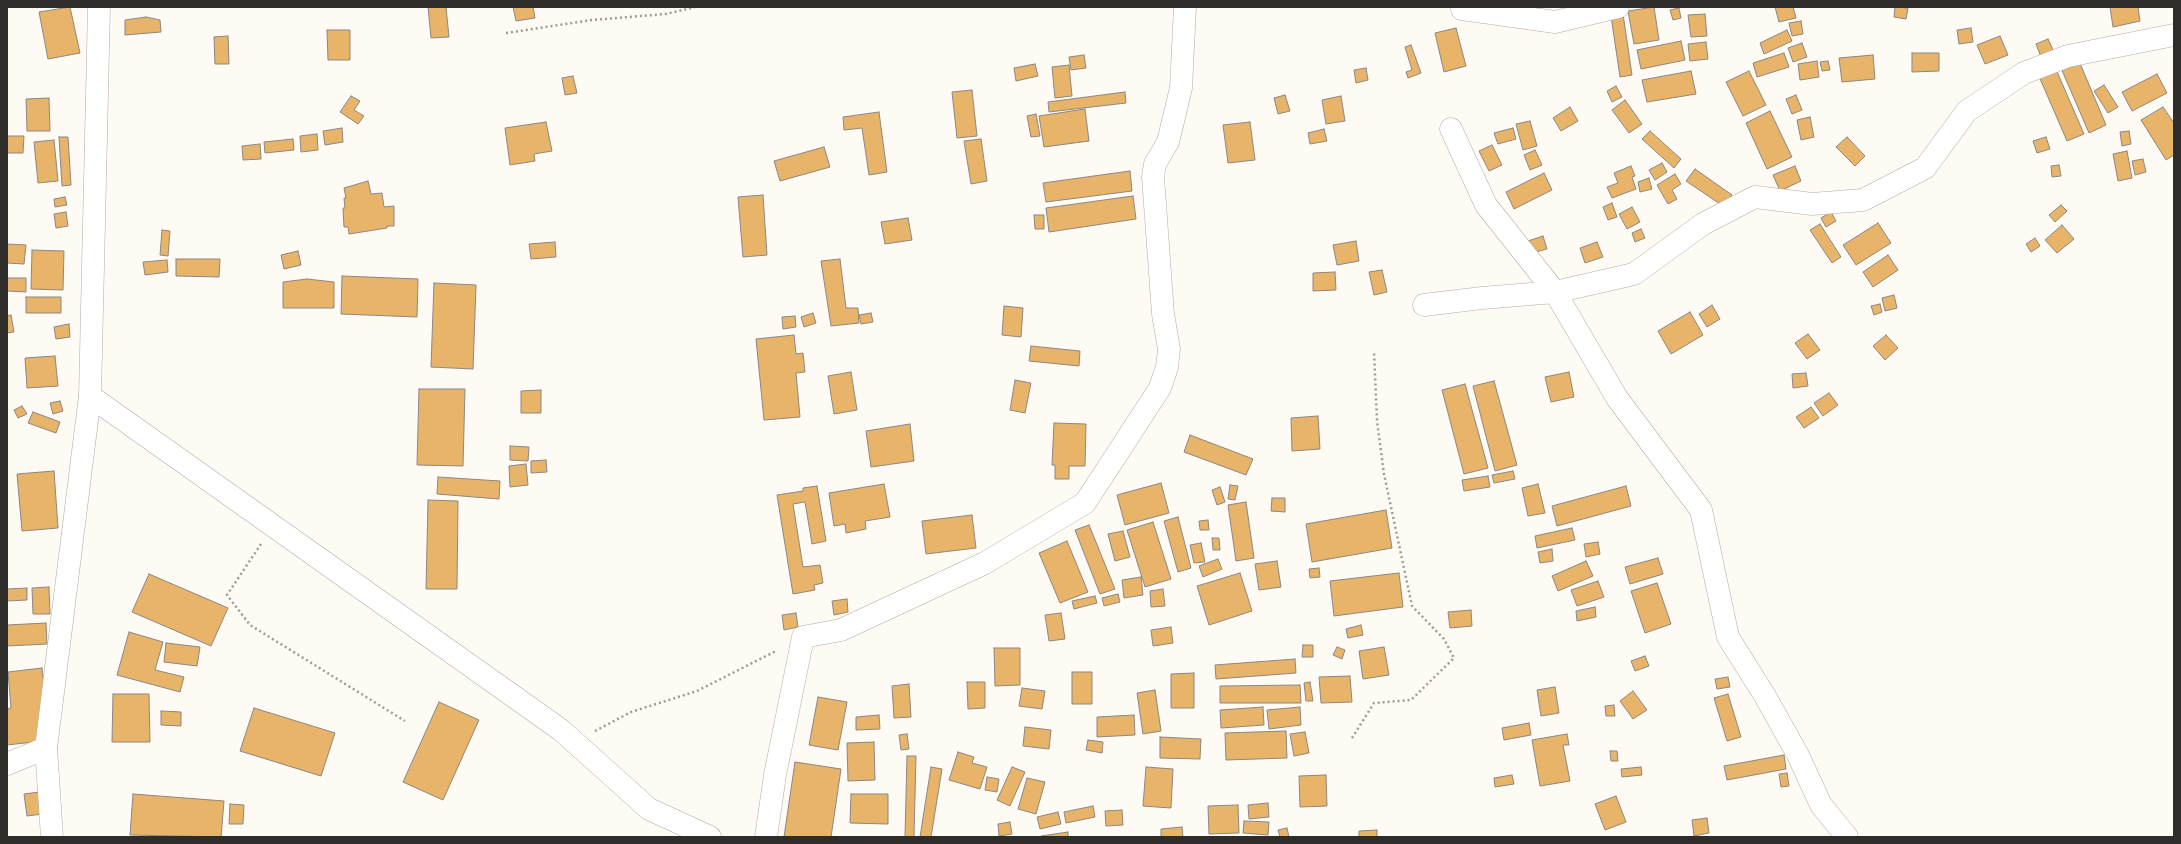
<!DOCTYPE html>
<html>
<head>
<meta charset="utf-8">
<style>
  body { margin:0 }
  #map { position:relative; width:2181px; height:844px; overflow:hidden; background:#fefaf4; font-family:Montserrat,sans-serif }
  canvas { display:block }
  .frame { position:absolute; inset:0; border:8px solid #2f2d2a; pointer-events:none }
</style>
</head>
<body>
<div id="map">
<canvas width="2181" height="844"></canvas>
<div class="frame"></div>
</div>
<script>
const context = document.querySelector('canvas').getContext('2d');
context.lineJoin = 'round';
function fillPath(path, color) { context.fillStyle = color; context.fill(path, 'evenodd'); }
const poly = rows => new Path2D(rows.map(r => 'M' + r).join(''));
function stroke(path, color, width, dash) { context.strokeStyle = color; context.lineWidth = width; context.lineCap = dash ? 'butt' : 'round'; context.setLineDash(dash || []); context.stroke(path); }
const building = poly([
  [70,7,80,53,48,59,39,12,70,7],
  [428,7,446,7,449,37,431,38,428,7],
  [513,7,533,7,535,18,516,21,513,7],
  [1654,7,1659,40,1634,44,1628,11,1654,7],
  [1775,7,1793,7,1796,18,1779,22,1775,7],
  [1895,7,1908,8,1906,19,1894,17,1895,7],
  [2110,7,2138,7,2140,21,2113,27,2110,7],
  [1679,8,1681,18,1673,20,1670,10,1679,8],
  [1623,14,1632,75,1620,77,1611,16,1623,14],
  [1705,14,1707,36,1691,37,1688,15,1705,14],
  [146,17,160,20,161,32,125,35,125,20,146,17],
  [1801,21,1803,34,1792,36,1789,23,1801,21],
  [1456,28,1466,66,1444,72,1435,33,1456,28],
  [1971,28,1973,42,1959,44,1957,30,1971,28],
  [327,30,350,30,350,60,328,60,327,30],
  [1787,30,1792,41,1764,54,1760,43,1787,30],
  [228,36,229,64,215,64,214,37,228,36],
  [2000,36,2008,55,1985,64,1977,45,2000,36],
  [2048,39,2054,52,2041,57,2036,44,2048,39],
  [1681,41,1685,60,1641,69,1637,50,1681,41],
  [1706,42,1708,59,1690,61,1688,44,1706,42],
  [1802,43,1807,57,1793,62,1788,48,1802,43],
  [1411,45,1421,73,1408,78,1406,72,1412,70,1405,47,1411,45],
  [1784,53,1789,67,1757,77,1753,63,1784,53],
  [1912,53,1939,53,1939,71,1912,72,1912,53],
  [1084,55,1086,68,1071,70,1069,57,1084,55],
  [1873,55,1875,79,1842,82,1839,58,1873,55],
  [1817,61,1819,77,1800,80,1798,64,1817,61],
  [1828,61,1830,70,1822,71,1820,62,1828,61],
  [2079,61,2106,125,2089,133,2061,68,2079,61],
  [1035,64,1038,76,1016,81,1014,68,1035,64],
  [1069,65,1072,96,1055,98,1052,67,1069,65],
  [2055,67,2084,134,2067,141,2038,74,2055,67],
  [1366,68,1368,80,1356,83,1354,70,1366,68],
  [1691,71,1696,94,1647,102,1642,80,1691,71],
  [1749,71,1766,105,1743,116,1726,82,1749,71],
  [2157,74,2167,93,2132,111,2122,92,2157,74],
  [573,76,577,93,565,95,562,78,573,76],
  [2104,85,2118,107,2108,113,2094,91,2104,85],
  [1616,86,1622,97,1612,102,1607,91,1616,86],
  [972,90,977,136,957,138,952,92,972,90],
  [1125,92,1126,103,1049,112,1048,102,1125,92],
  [1285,95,1290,111,1278,114,1274,98,1285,95],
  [1796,95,1802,110,1792,114,1786,99,1796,95],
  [351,96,360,101,354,110,364,116,358,124,340,112,351,96],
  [1341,96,1345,121,1326,124,1322,100,1341,96],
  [49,98,50,131,27,131,26,99,49,98],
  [1625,100,1642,124,1629,133,1612,110,1625,100],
  [1570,107,1578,121,1561,131,1553,118,1570,107],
  [2163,107,2174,123,2174,155,2166,160,2141,120,2163,107],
  [1085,109,1089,141,1044,147,1039,116,1085,109],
  [1770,111,1792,157,1767,169,1746,123,1770,111],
  [879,112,887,172,869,175,862,128,844,130,843,117,879,112],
  [1036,114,1040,136,1031,137,1027,116,1036,114],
  [1810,117,1814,137,1801,140,1797,120,1810,117],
  [1530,121,1537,146,1523,150,1516,124,1530,121],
  [546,122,552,151,534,154,535,161,510,165,505,128,546,122],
  [1250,122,1255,160,1228,163,1223,125,1250,122],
  [342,128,343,142,325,145,323,131,342,128],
  [1513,128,1516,139,1498,144,1494,133,1513,128],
  [1324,129,1327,141,1310,144,1308,133,1324,129],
  [1650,131,1681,159,1674,168,1642,139,1650,131],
  [2129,131,2131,144,2122,146,2120,132,2129,131],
  [317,134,318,150,301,152,300,136,317,134],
  [7,136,24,136,23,153,7,153,7,136],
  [59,137,68,137,71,185,62,186,59,137],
  [1847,137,1865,156,1855,166,1836,147,1847,137],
  [2046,137,2050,149,2037,153,2033,141,2046,137],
  [293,139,294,150,265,153,264,142,293,139],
  [981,139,987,181,971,184,964,141,981,139],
  [54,140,58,181,38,183,34,142,54,140],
  [260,144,261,159,243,160,242,146,260,144],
  [1492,145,1502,165,1489,171,1479,151,1492,145],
  [824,147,830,167,780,181,774,161,824,147],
  [1535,150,1542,165,1530,170,1524,155,1535,150],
  [2127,151,2132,178,2118,181,2113,154,2127,151],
  [2143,159,2146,172,2135,175,2132,161,2143,159],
  [1662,163,1667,172,1655,180,1649,170,1662,163],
  [2059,165,2061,176,2052,177,2051,166,2059,165],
  [1631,166,1635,176,1632,177,1636,189,1612,198,1607,187,1618,183,1614,173,1631,166],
  [1795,166,1801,181,1780,191,1773,175,1795,166],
  [1695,169,1732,195,1723,206,1686,181,1695,169],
  [1130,171,1132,191,1046,202,1043,183,1130,171],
  [1544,173,1552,190,1514,209,1506,192,1544,173],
  [1675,174,1681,184,1672,190,1677,199,1668,204,1657,185,1675,174],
  [1649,178,1652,189,1640,192,1638,182,1649,178],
  [368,181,371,194,382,193,384,207,394,206,394,226,387,226,387,228,349,234,348,227,344,227,343,208,345,208,344,198,346,198,344,188,368,181],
  [763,195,767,255,743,257,738,197,763,195],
  [1133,196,1136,219,1049,232,1046,208,1133,196],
  [65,197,67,205,55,207,54,199,65,197],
  [1612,203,1617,217,1608,220,1603,207,1612,203],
  [2061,205,2067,211,2055,222,2049,215,2061,205],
  [1632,207,1640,222,1627,229,1619,214,1632,207],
  [66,212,68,226,56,228,54,214,66,212],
  [1831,212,1836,221,1826,227,1821,218,1831,212],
  [1034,215,1044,215,1044,229,1035,229,1034,215],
  [908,218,912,240,885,244,881,222,908,218],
  [1878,223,1891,243,1856,265,1843,245,1878,223],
  [1820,224,1841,257,1832,263,1810,230,1820,224],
  [2062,225,2074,239,2057,253,2045,240,2062,225],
  [1641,229,1645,238,1635,242,1632,233,1641,229],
  [162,230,170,231,168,256,160,255,162,230],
  [1543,236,1547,249,1532,253,1528,241,1543,236],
  [2035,238,2040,246,2031,252,2026,244,2035,238],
  [1356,241,1359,261,1337,265,1333,245,1356,241],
  [555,242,556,257,531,259,529,244,555,242],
  [1597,242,1603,257,1585,263,1580,248,1597,242],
  [7,244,26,245,24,264,7,263,7,244],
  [32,250,64,251,63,290,31,289,32,250],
  [298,251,301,265,284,269,281,255,298,251],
  [1888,255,1898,270,1873,287,1863,272,1888,255],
  [176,259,220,259,219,277,176,276,176,259],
  [840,259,846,308,858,308,859,323,831,326,821,261,840,259],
  [167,260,168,272,145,275,143,262,167,260],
  [1382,270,1387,292,1374,295,1369,272,1382,270],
  [1335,272,1336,290,1313,291,1313,273,1335,272],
  [342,276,418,279,417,317,341,314,342,276],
  [7,278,26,278,26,292,7,291,7,278],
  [307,279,334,282,334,308,283,308,283,282,307,279],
  [434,283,476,285,473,369,431,367,434,283],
  [1894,295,1897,308,1885,311,1882,298,1894,295],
  [26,297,61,297,61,313,26,313,26,297],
  [1880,304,1882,312,1874,315,1871,306,1880,304],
  [1712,305,1720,319,1707,327,1699,314,1712,305],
  [1004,306,1023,308,1021,337,1002,335,1004,306],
  [1690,312,1703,335,1671,354,1658,331,1690,312],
  [813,313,816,323,804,327,801,317,813,313],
  [871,313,873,322,861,324,859,315,871,313],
  [11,315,14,332,7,333,7,316,11,315],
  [795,316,796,327,783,329,782,317,795,316],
  [69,324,70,337,56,339,54,327,69,324],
  [1808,334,1820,350,1807,359,1795,343,1808,334],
  [794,335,796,354,803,353,805,372,796,373,800,417,764,420,756,339,794,335],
  [1886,335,1898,348,1885,360,1873,346,1886,335],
  [1031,346,1080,351,1079,366,1029,361,1031,346],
  [55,356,58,386,27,388,25,358,55,356],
  [851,372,857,410,834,414,828,376,851,372],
  [1569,372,1574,397,1551,402,1545,377,1569,372],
  [1806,373,1808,386,1793,388,1792,374,1806,373],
  [1015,380,1031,383,1025,413,1010,410,1015,380],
  [1494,381,1517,465,1495,471,1473,386,1494,381],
  [1465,384,1488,468,1464,474,1442,390,1465,384],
  [419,389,465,389,463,466,417,465,419,389],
  [541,390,541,413,521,413,521,391,541,390],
  [1829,393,1838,405,1823,416,1814,403,1829,393],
  [60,401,63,411,53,414,50,403,60,401],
  [22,406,27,414,18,418,14,410,22,406],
  [1811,407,1819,418,1804,428,1796,417,1811,407],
  [33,412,60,422,56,433,28,423,33,412],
  [1318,416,1320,449,1292,451,1291,418,1318,416],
  [1054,423,1086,424,1085,466,1069,466,1069,479,1055,479,1055,465,1052,465,1054,423],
  [910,424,914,461,871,467,866,431,910,424],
  [1190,435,1253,459,1246,475,1184,452,1190,435],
  [510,446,529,447,528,461,510,460,510,446],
  [546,460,547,472,531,473,531,461,546,460],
  [526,464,528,485,510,487,509,466,526,464],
  [54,471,58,528,22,531,17,474,54,471],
  [1513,471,1515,479,1494,483,1492,475,1513,471],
  [1488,476,1490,487,1464,491,1462,480,1488,476],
  [438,477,500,481,499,499,437,494,438,477],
  [1161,483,1169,513,1125,525,1117,495,1161,483],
  [884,484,890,517,865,521,866,529,846,533,845,524,834,526,829,493,884,484],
  [1538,484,1545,513,1528,516,1522,488,1538,484],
  [1230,485,1238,486,1235,500,1228,499,1230,485],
  [817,486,826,541,812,544,805,502,793,504,803,567,820,565,823,583,814,585,815,590,793,594,777,495,803,491,803,488,817,486],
  [1626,486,1631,506,1557,526,1552,506,1626,486],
  [1220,487,1225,502,1217,505,1212,490,1220,487],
  [1272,498,1285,498,1285,512,1271,511,1272,498],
  [428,500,458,501,457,589,426,589,428,500],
  [1246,502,1254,558,1236,561,1228,505,1246,502],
  [1386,510,1392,548,1312,562,1306,524,1386,510],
  [972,515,976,548,926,554,922,521,972,515],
  [1178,517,1191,568,1178,572,1164,521,1178,517],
  [1208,520,1209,530,1200,530,1199,521,1208,520],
  [1153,522,1171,579,1145,587,1127,530,1153,522],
  [1089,525,1115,589,1100,594,1075,530,1089,525],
  [1572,528,1575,540,1537,548,1535,536,1572,528],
  [1123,531,1130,557,1115,561,1108,534,1123,531],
  [1212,538,1219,538,1220,550,1213,550,1212,538],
  [1067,541,1088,592,1060,603,1039,553,1067,541],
  [1598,542,1600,554,1586,557,1584,544,1598,542],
  [1201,543,1205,562,1194,563,1190,545,1201,543],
  [1552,549,1553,561,1540,563,1538,552,1552,549],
  [1658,558,1663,574,1630,584,1625,567,1658,558],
  [1218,559,1222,569,1203,577,1199,566,1218,559],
  [1277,561,1281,587,1259,590,1255,564,1277,561],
  [1586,561,1593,576,1558,591,1552,576,1586,561],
  [1319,568,1320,577,1310,578,1309,569,1319,568],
  [1240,573,1252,611,1209,625,1197,586,1240,573],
  [1399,573,1403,607,1334,616,1330,581,1399,573],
  [149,574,228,608,211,646,132,612,149,574],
  [1141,577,1143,595,1124,598,1122,580,1141,577],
  [1598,581,1604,597,1577,606,1571,590,1598,581],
  [1657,583,1671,624,1645,633,1631,591,1657,583],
  [49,587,50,614,33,614,32,588,49,587],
  [27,588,27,600,7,601,7,589,27,588],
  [1163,589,1165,606,1151,607,1150,591,1163,589],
  [1118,594,1120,602,1104,606,1102,598,1118,594],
  [1095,596,1097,603,1074,609,1072,601,1095,596],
  [847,599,848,612,834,615,832,601,847,599],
  [1595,607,1596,617,1577,621,1576,611,1595,607],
  [1471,610,1472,626,1450,628,1448,612,1471,610],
  [796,613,798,627,784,630,782,615,796,613],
  [1061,613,1065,639,1049,641,1045,615,1061,613],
  [46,623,47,644,7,646,7,625,46,623],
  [1361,625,1363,635,1348,638,1346,629,1361,625],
  [1171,627,1173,643,1153,646,1151,630,1171,627],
  [129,632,163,642,155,670,184,677,180,692,117,675,129,632],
  [166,643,200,647,197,666,164,662,166,643],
  [1303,645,1313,645,1313,657,1302,657,1303,645],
  [1337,647,1345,650,1342,659,1333,655,1337,647],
  [1384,647,1389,675,1363,679,1359,651,1384,647],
  [994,648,1020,648,1020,685,995,686,994,648],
  [1645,656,1649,666,1635,671,1631,661,1645,656],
  [1295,659,1296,673,1216,679,1215,665,1295,659],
  [42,668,49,728,42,741,7,745,7,709,11,708,8,672,42,668],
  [1072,672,1092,672,1092,704,1072,704,1072,672],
  [1194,673,1194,708,1171,708,1171,674,1194,673],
  [1350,676,1352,702,1321,703,1319,677,1350,676],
  [1728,677,1730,687,1717,689,1715,679,1728,677],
  [967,682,985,682,985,708,968,709,967,682],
  [1310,682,1313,701,1306,701,1304,683,1310,682],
  [909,684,911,717,894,718,892,686,909,684],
  [1300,685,1301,703,1220,703,1220,686,1300,685],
  [1555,687,1559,713,1541,716,1537,690,1555,687],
  [1022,688,1045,691,1042,709,1019,706,1022,688],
  [1155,690,1161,731,1143,734,1137,693,1155,690],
  [1633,691,1647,710,1633,719,1620,701,1633,691],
  [113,694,149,694,150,742,112,742,113,694],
  [1728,694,1741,737,1727,741,1714,698,1728,694],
  [818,697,847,702,838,750,809,745,818,697],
  [439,702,479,720,443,800,403,782,439,702],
  [1614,705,1615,716,1606,716,1605,706,1614,705],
  [1263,707,1264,725,1221,728,1220,710,1263,707],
  [1300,707,1301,725,1269,729,1267,710,1300,707],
  [254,708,335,733,321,776,240,751,254,708],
  [161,711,181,712,181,726,161,725,161,711],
  [879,715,880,729,856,730,856,717,879,715],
  [1134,715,1135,735,1097,737,1097,717,1134,715],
  [1529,723,1531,735,1504,740,1502,728,1529,723],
  [1025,727,1051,730,1049,749,1023,746,1025,727],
  [1286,731,1287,758,1226,760,1225,733,1286,731],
  [1305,732,1309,753,1294,756,1290,734,1305,732],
  [907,734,909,749,901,750,899,735,907,734],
  [1567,734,1569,745,1563,745,1570,781,1540,786,1532,740,1567,734],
  [1160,737,1201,739,1200,759,1160,758,1160,737],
  [1088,740,1103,742,1102,753,1086,750,1088,740],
  [874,742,875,780,848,781,847,743,874,742],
  [1610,751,1617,751,1618,761,1611,761,1610,751],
  [958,752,974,757,972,763,987,767,980,789,949,780,958,752],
  [1784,755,1786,769,1727,780,1724,766,1784,755],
  [907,756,916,756,914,837,905,837,907,756],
  [795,762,841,769,831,837,784,837,795,762],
  [931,767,942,769,931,837,920,837,931,767],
  [1012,767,1025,772,1010,806,997,800,1012,767],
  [1146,767,1173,769,1171,808,1143,806,1146,767],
  [1641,767,1642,775,1622,777,1621,769,1641,767],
  [1787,773,1789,786,1781,787,1779,774,1787,773],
  [1326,775,1327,806,1300,807,1299,776,1326,775],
  [1512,775,1514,784,1495,787,1494,778,1512,775],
  [987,777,999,779,997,792,985,790,987,777],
  [1027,778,1045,782,1036,814,1018,809,1027,778],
  [55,790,58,812,27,816,24,794,55,790],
  [133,794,224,801,221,837,130,835,133,794],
  [851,794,888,794,888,824,850,823,851,794],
  [1616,796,1626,822,1605,830,1595,804,1616,796],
  [1268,803,1269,817,1249,819,1248,805,1268,803],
  [230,804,244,805,243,824,229,824,230,804],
  [1238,805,1239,833,1209,834,1208,806,1238,805],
  [1093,806,1095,817,1066,823,1064,812,1093,806],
  [1122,810,1123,825,1106,826,1105,811,1122,810],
  [1058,812,1061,824,1040,829,1037,817,1058,812],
  [1707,818,1709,833,1694,836,1692,820,1707,818],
  [1244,821,1269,822,1268,835,1243,833,1244,821],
  [1010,822,1012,834,999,836,998,824,1010,822],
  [1182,827,1183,837,1161,837,1161,829,1182,827],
  [1287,828,1289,837,1280,837,1278,830,1287,828],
  [1377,830,1377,837,1359,837,1359,831,1377,830],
  [1068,832,1068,837,1041,837,1041,836,1068,832]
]);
const path = poly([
  [506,33,592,20,666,14,695,7],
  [261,544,227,595,250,625,405,721],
  [595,731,631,712,697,691,776,651],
  [1352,738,1374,703,1411,700,1454,658,1444,639,1412,606,1384,474,1377,421,1374,351]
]);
const street = poly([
  [1462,9,1555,22,1618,7],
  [1451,129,1486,205,1555,292,1617,398,1701,510,1728,637,1765,696,1798,755,1821,805,1847,837],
  [1424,305,1482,298,1555,292,1634,274,1703,224,1755,197,1812,204,1863,200,1925,168,1967,111,2024,73,2068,56,2174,35],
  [90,396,561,730,649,809,710,837],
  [7,764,46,748],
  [766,837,775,775,803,637,841,630,985,563,1085,503,1160,388,1167,367,1169,349,1163,314,1153,177,1155,164,1168,142,1181,88,1185,7]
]);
const secondary = poly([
  [52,837,46,748,90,396,99,7]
]);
fillPath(building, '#e7b46a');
stroke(building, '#8c8781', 1);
stroke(street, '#b2ada6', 23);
stroke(secondary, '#b2ada6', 23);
stroke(path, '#9e9b96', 2.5, [2, 3]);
stroke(street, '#fff', 22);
stroke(secondary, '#fff', 22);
</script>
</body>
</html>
